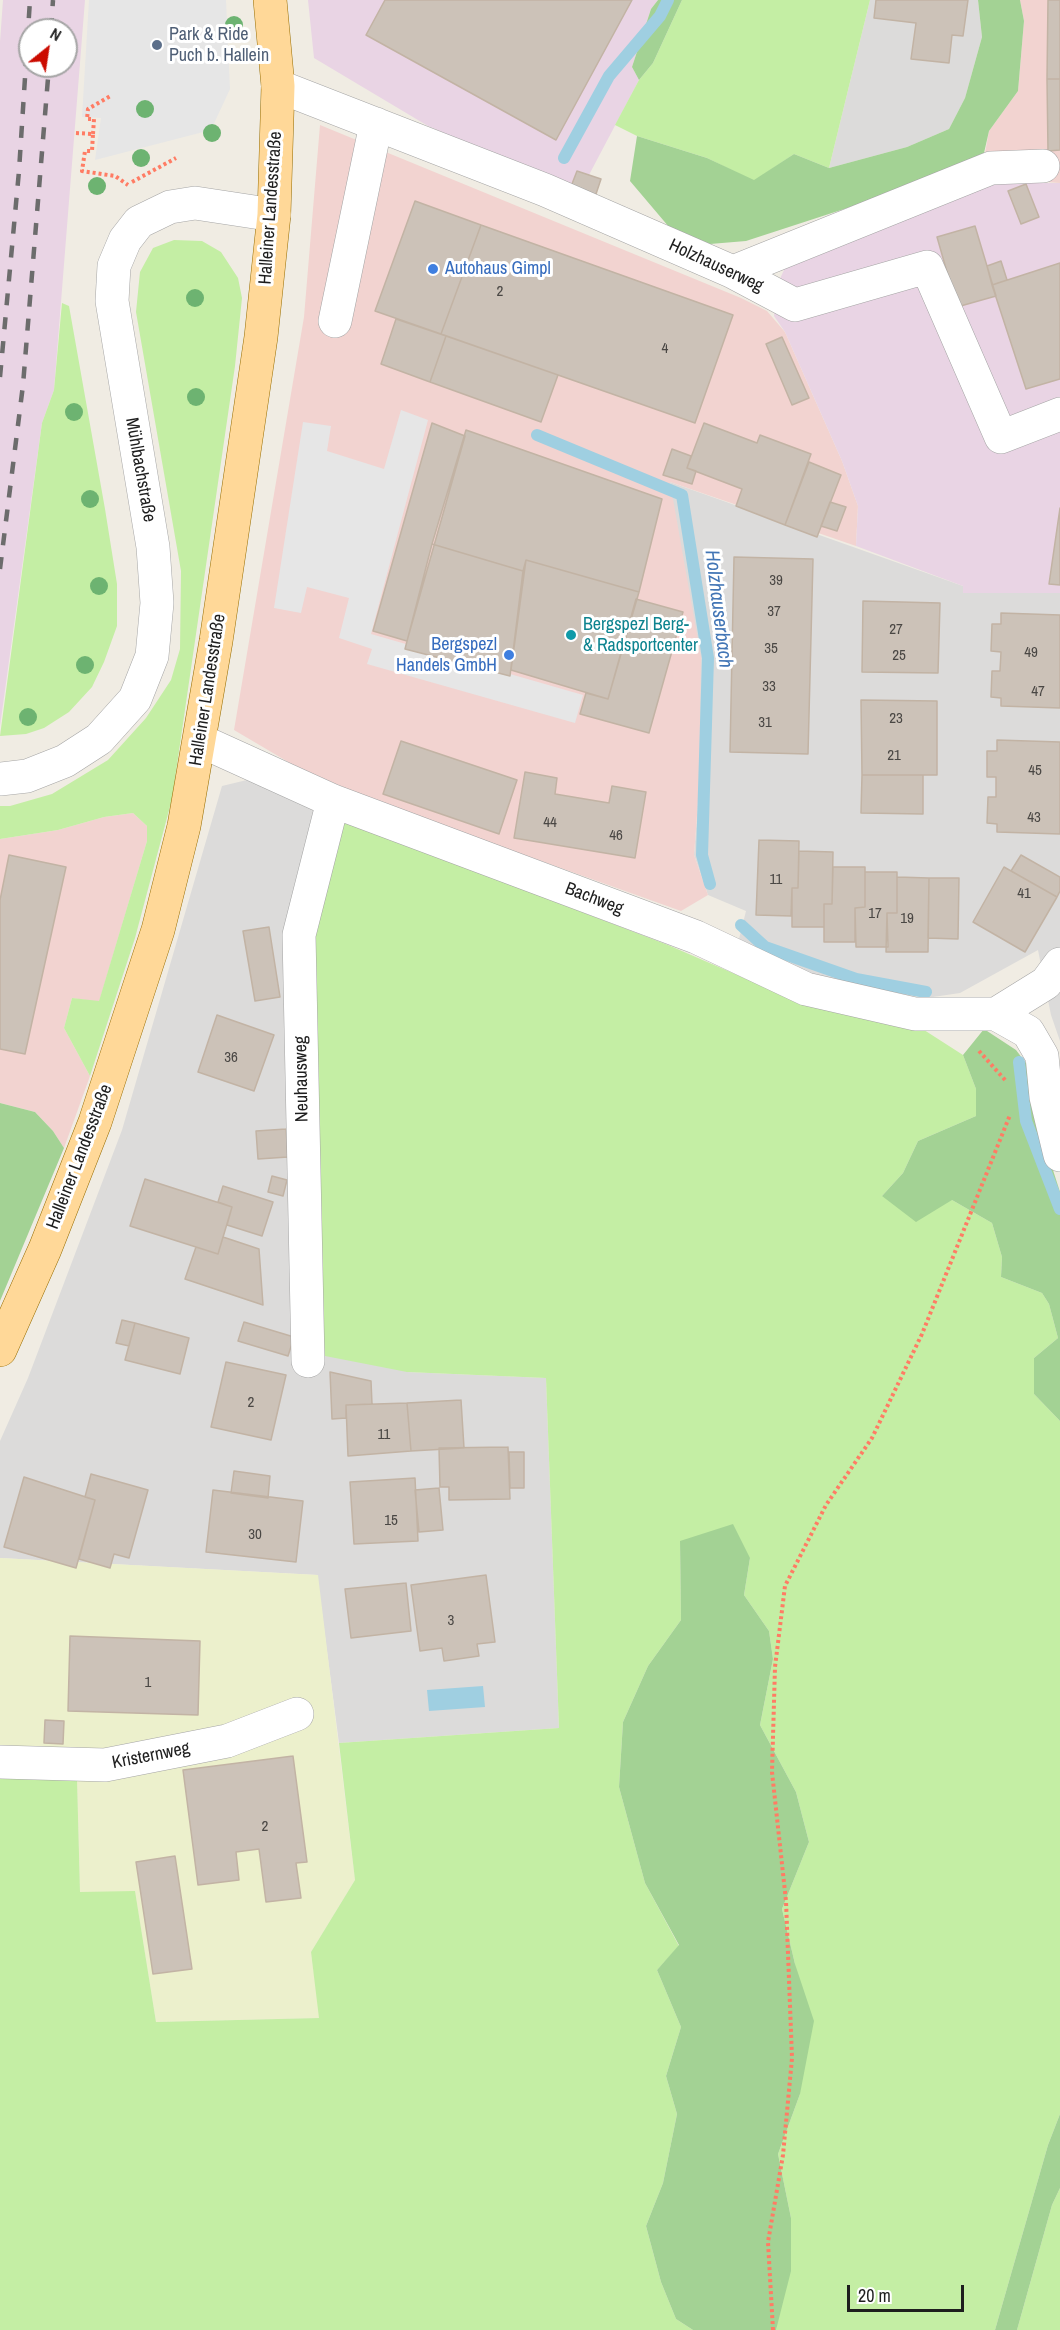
<!DOCTYPE html>
<html>
<head>
<meta charset="utf-8">
<style>
  body { margin:0 }
  #map { position:relative; width:1060px; height:2330px; overflow:hidden; background:#f0ece3; font-family:"Archivo Narrow",sans-serif }
  canvas { display:block }
  .north { position:absolute; left:18px; top:18px; width:60px; height:60px; box-sizing:border-box; background:#fff; border:2px solid #a5a5a5; border-radius:50%; rotate:30deg; font-size:16px; font-weight:700; line-height:24px; text-align:center; color:#1e1e1e }
  .north::after { content:''; display:block; margin:auto; width:21px; height:27px; background:#cb0b00; clip-path:polygon(50% 0,100% 100%,50% 72%,0 100%) }
  .scale { position:absolute; left:847px; top:2285px; width:117px; height:27px; box-sizing:border-box; border:3px solid #1e1e1e; border-top:0; padding-left:8px; font-size:18px; line-height:21px; white-space:nowrap; color:#1e1e1e; -webkit-text-stroke:4px #fff; paint-order:stroke }
</style>
</head>
<body>
<div id="map">
<canvas width="1060" height="2330"></canvas>
<div class="north">N</div>
<div class="scale">20 m</div>
</div>
<script>
const context = document.querySelector('canvas').getContext('2d');
context.lineJoin = 'round';
function fillPath(path, color) { context.fillStyle = color; context.fill(path, 'evenodd'); }
const poly = rows => new Path2D(rows.map(r => 'M' + r).join(''));
function stroke(path, color, width, dash) { context.strokeStyle = color; context.lineWidth = width; context.lineCap = dash ? 'butt' : 'round'; context.setLineDash(dash || []); context.stroke(path); }
function write(font, color, halo, rows, align = 'center') {
  context.font = font + ' "Archivo Narrow",sans-serif'; context.lineWidth = 6; context.setLineDash([]); context.textBaseline = 'middle'; context.strokeStyle = halo; context.fillStyle = color; for (const [text, x, y, turn = 0] of rows) {
    context.save(); context.translate(x, y); context.rotate((+turn || 0) * Math.PI / 180); context.textAlign = isNaN(turn) ? turn : align; if (halo) context.strokeText(text, 0, 0); context.fillText(text, 0, 0); context.restore();
  }
}
const residential = poly([
  [870,0,978,0,982,37,965,98,949,129,907,147,829,168],
  [670,482,963,586,963,593,1060,593,1060,1041,1051,1015,1038,950,960,993,926,998,824,981,739,939,746,911,708,895,694,855,699,789],
  [251,779,344,821,407,1372,546,1378,559,1728,339,1743,317,1575,0,1558,0,1441,28,1378,122,1130,222,786]
]);
const commercial = poly([
  [1020,0,1060,0,1060,183,1047,182,1047,152,985,153,989,131,1018,91,1024,21],
  [320,125,741,298,767,311,785,332,842,461,858,506,856,546,670,482,701,657,699,789,694,855,708,895,681,911,379,803,295,766,234,730,304,317],
  [133,813,147,826,147,841,99,1002,72,998,64,1028,90,1076,64,1148,53,1131,35,1112,0,1103,0,839,58,830,104,817]
]);
const industrial = poly([
  [3,0,85,0,54,390,42,423,0,726,0,42],
  [30,30,66,30,66,66,30,66],
  [308,0,658,0,651,9,632,67,639,80,580,192,428,126,314,58],
  [998,183,1060,183,1060,593,963,593,963,586,856,546,858,506,842,461,785,332,774,316,779,281,788,261]
]);
const farmland = poly([
  [0,1558,318,1575,355,1880,311,1952,320,2018,156,2022,135,1892,80,1893,77,1778,0,1772]
]);
const grass = poly([
  [682,0,870,0,829,168,794,154,754,181,707,158,637,136,615,125,639,80,653,63],
  [174,240,202,241,221,252,238,278,242,298,235,366,172,799,135,938,90,1076,64,1028,72,998,99,1001,147,841,147,826,133,813,104,817,58,830,0,839,0,806,10,806,52,794,108,760,146,718,171,680,180,649,181,571,136,312,140,272,153,248],
  [62,303,69,306,105,509,117,584,117,626,104,662,92,687,69,712,44,728,26,734,0,736,42,423,54,390],
  [344,821,668,945,795,1000,921,1028,963,1055,976,1089,976,1116,918,1141,903,1173,882,1196,952,1200,992,1223,1002,1257,1001,1277,1042,1293,1049,1304,1058,1338,1034,1358,1034,1394,1060,1421,1060,2114,1048,2145,995,2330,776,2330,791,2218,778,2154,800,2094,795,1964,782,1909,809,1842,796,1792,760,1725,773,1659,769,1631,744,1595,750,1558,680,1541,681,1620,648,1666,623,1722,619,1787,645,1883,679,1946,657,1970,681,2027,666,2076,677,2114,663,2183,646,2226,661,2282,676,2319,693,2330,0,2330,0,1772,77,1778,80,1892,135,1891,156,2022,319,2018,311,1952,355,1880,339,1743,559,1728,546,1378,407,1372,320,1355,307,939],
  [1060,2188,1060,2330,1017,2330,1052,2205]
]);
const forest = poly([
  [658,0,682,0,653,63,639,80,632,67,651,9],
  [978,0,1020,0,1024,21,1018,91,989,131,984,153,878,198,746,241,710,244,669,227,630,181,637,136,707,158,754,180,794,154,829,168,907,147,949,129,965,98,982,37],
  [984,1029,1016,1050,1032,1071,1036,1117,1060,1192,1060,1421,1034,1394,1034,1358,1058,1338,1049,1304,1042,1293,1001,1277,1002,1257,992,1223,952,1200,916,1222,882,1196,903,1173,918,1141,976,1116,976,1089,963,1055],
  [0,1103,35,1112,53,1131,64,1148,0,1301],
  [733,1524,750,1558,744,1595,769,1631,773,1659,760,1725,796,1792,809,1842,782,1909,795,1964,814,2021,800,2094,778,2154,791,2218,791,2271,776,2330,693,2330,676,2319,661,2282,646,2226,663,2183,677,2114,666,2076,681,2027,657,1970,679,1945,645,1883,619,1787,623,1722,648,1666,681,1620,680,1541],
  [1060,2114,1060,2188,1052,2205,1017,2330,995,2330,1048,2145]
]);
const parking = poly([
  [89,0,226,0,230,89,211,130,95,160,101,118,82,117],
  [401,410,428,420,371,634,583,695,575,723,367,664,372,649,339,638,349,598,307,587,301,613,274,608,303,422,331,426,327,451,384,469]
]);
const water = poly([
  [483,1686,485,1707,429,1711,427,1690]
]);
const stream = poly([
  [564,158,609,76,660,16,668,0],
  [537,435,682,495,708,658,702,855,710,884],
  [741,925,765,947,856,979,926,992],
  [1019,1062,1026,1121,1060,1209]
]);
const building = poly([
  [385,0,632,0,556,140,366,35,385,0],
  [876,0,968,0,963,36,952,35,949,63,911,59,916,23,874,18,876,0],
  [1048,0,1060,0,1060,79,1047,79,1048,0],
  [1047,79,1060,79,1060,150,1048,151,1047,79],
  [577,171,601,179,595,197,570,189,577,171],
  [1026,184,1039,217,1021,224,1008,191,1026,184],
  [415,201,481,225,441,334,375,311,415,201],
  [481,225,733,315,695,423,441,334,481,225],
  [975,226,996,296,957,307,937,237,975,226],
  [1001,261,1007,280,992,285,987,266,1001,261],
  [1060,263,1060,379,1026,389,992,285,1060,263],
  [396,319,446,336,430,382,381,364,396,319],
  [446,336,558,375,541,422,430,382,446,336],
  [782,337,809,398,792,405,766,344,782,337],
  [432,423,465,436,407,641,373,631,432,423],
  [704,423,757,443,760,435,811,454,785,525,736,506,742,489,687,468,704,423],
  [466,430,662,499,639,592,526,560,523,571,432,544,466,430],
  [672,449,691,456,687,468,696,471,692,484,663,475,672,449],
  [809,462,841,475,817,537,785,525,809,462],
  [830,502,846,507,837,531,821,526,830,502],
  [1060,508,1060,585,1049,584,1060,508],
  [432,544,523,571,510,676,405,649,432,544],
  [734,557,813,559,808,754,730,752,734,557],
  [526,560,639,592,608,699,511,670,526,560],
  [636,599,683,612,649,733,580,714,586,693,608,699,636,599],
  [863,601,940,603,938,673,862,672,863,601],
  [1001,613,1060,615,1060,708,1001,706,1001,698,991,697,992,671,1000,671,1001,652,991,651,992,624,1001,624,1001,613],
  [861,700,937,701,937,775,862,775,861,700],
  [997,740,1060,742,1060,834,997,832,997,824,987,823,988,797,996,797,996,777,987,777,987,751,997,751,997,740],
  [401,741,517,780,499,834,383,794,401,741],
  [525,772,557,778,555,794,609,803,612,786,646,792,635,858,514,838,525,772],
  [862,775,923,775,923,814,861,813,862,775],
  [759,840,799,841,798,888,792,888,791,916,756,915,759,840],
  [799,851,833,852,832,904,824,904,824,927,792,927,792,888,798,888,799,851],
  [9,855,66,867,25,1054,0,1049,0,900,9,855],
  [1021,855,1060,877,1060,891,1057,897,1011,871,1021,855],
  [833,867,865,867,865,907,855,908,855,942,824,942,824,904,832,904,833,867],
  [1004,867,1057,897,1025,952,973,922,1004,867],
  [865,872,897,872,897,913,887,913,888,947,856,947,855,908,865,907,865,872],
  [897,877,929,878,928,952,886,952,887,913,897,913,897,877],
  [929,878,959,878,958,939,928,938,929,878],
  [269,927,280,997,255,1001,243,931,269,927],
  [217,1015,274,1035,254,1091,198,1072,217,1015],
  [286,1129,288,1157,258,1159,256,1131,286,1129],
  [272,1176,287,1180,283,1196,268,1192,272,1176],
  [145,1179,232,1207,218,1254,130,1226,145,1179],
  [223,1186,273,1202,262,1236,227,1225,232,1207,218,1202,223,1186],
  [223,1237,259,1249,263,1305,185,1279,196,1247,218,1254,223,1237],
  [122,1320,135,1323,129,1346,116,1343,122,1320],
  [244,1322,294,1337,288,1356,238,1341,244,1322],
  [135,1323,189,1338,180,1374,125,1360,135,1323],
  [226,1362,286,1375,271,1440,211,1427,226,1362],
  [330,1372,371,1381,372,1404,346,1405,346,1418,332,1419,330,1372],
  [461,1400,464,1448,411,1451,407,1403,461,1400],
  [407,1403,411,1451,348,1456,346,1405,407,1403],
  [508,1447,510,1499,449,1500,449,1487,440,1487,439,1448,508,1447],
  [509,1452,524,1452,524,1488,510,1488,509,1452],
  [234,1471,270,1476,268,1498,231,1493,234,1471],
  [91,1474,148,1490,129,1558,114,1554,110,1568,79,1559,95,1500,85,1497,91,1474],
  [24,1477,95,1500,76,1568,4,1547,24,1477],
  [415,1478,418,1541,354,1544,350,1482,415,1478],
  [439,1488,443,1530,419,1532,415,1490,439,1488],
  [213,1490,303,1501,296,1562,206,1552,213,1490],
  [486,1575,495,1642,477,1644,479,1656,444,1661,442,1648,420,1651,411,1585,486,1575],
  [406,1583,411,1631,351,1638,345,1589,406,1583],
  [70,1636,200,1641,198,1715,68,1711,70,1636],
  [45,1720,64,1721,63,1744,44,1743,45,1720],
  [293,1756,307,1862,296,1863,301,1898,266,1902,259,1849,236,1852,239,1880,198,1885,183,1770,293,1756],
  [175,1856,192,1969,153,1974,136,1862,175,1856]
]);
const path = poly([
  [76,133,93,134,92,151,85,151,82,171,115,176,128,185],
  [93,134,94,119,87,119,88,109,112,95],
  [132,182,176,158],
  [979,1051,1006,1081],
  [773,2330,768,2242,783,2155,792,2058,786,1901,772,1772,775,1667,785,1586,826,1505,872,1438,922,1334,1010,1115]
]);
const minor = poly([
  [278,86,545,190,733,272,795,305,927,267,1001,437,1060,414],
  [733,272,991,168,1043,166],
  [335,321,376,124],
  [201,741,333,801,696,937,806,989,915,1014,996,1014,1046,983,1060,964],
  [0,779,27,776,65,761,99,739,135,699,152,656,157,603,153,547,112,301,114,266,125,240,139,222,170,207,195,203,274,215],
  [996,1014,1028,1032,1042,1056,1046,1097,1060,1155],
  [308,1361,299,935,333,801],
  [0,1762,105,1765,227,1741,297,1714]
]);
const major = poly([
  [0,1350,45,1249,95,1122,158,930,184,826,216,641,261,337,274,215,278,86,270,0]
]);
const rail = poly([
  [51,30,53,0],
  [0,377,19,171,30,0],
  [0,569,23,385,49,66]
]);
const trees = [
  [234,25],
  [145,109],
  [212,133],
  [141,158],
  [97,186],
  [195,298],
  [196,397],
  [74,412],
  [90,499],
  [99,586],
  [85,665],
  [28,717]
];
const markers = [
  [157,45,6,"#5c6f8a"],
  [433,269,6,"#3f7fe0"],
  [571,635,6,"#0f9aa8"],
  [509,655,6,"#3f7fe0"]
];
const numberNames = [
  ["2",500,292],
  ["4",665,349],
  ["39",776,581],
  ["37",774,612],
  ["27",896,630],
  ["35",771,649],
  ["49",1031,653],
  ["25",899,656],
  ["33",769,687],
  ["47",1038,692],
  ["23",896,719],
  ["31",765,723],
  ["21",894,756],
  ["45",1035,771],
  ["43",1034,818],
  ["44",550,823],
  ["46",616,836],
  ["11",776,880],
  ["41",1024,894],
  ["17",875,914],
  ["19",907,919],
  ["36",231,1058],
  ["2",251,1403],
  ["11",384,1435],
  ["15",391,1521],
  ["30",255,1535],
  ["3",451,1621],
  ["1",148,1683],
  ["2",265,1827]
];
const serviceNames = [
  ["Park & Ride",169,35],
  ["Puch b. Hallein",169,56]
];
const streetNames = [
  ["Halleiner Landesstraße",271,208,-86],
  ["Holzhauserweg",716,266,25],
  ["Mühlbachstraße",140,470,80],
  ["Halleiner Landesstraße",208,690,-81],
  ["Bachweg",594,899,21],
  ["Neuhausweg",302,1079,-91],
  ["Halleiner Landesstraße",80,1157,-69],
  ["Kristernweg",151,1756,-11]
];
const shopNames = [
  ["Autohaus Gimpl",445,269],
  ["Bergspezl",497,645,"right"],
  ["Handels GmbH",497,666,"right"]
];
const cultureNames = [
  ["Bergspezl Berg-",583,625],
  ["& Radsportcenter",583,646]
];
const waterNames = [
  ["Holzhauserbach",718,609,83]
];
fillPath(residential, '#dcdbda');
fillPath(commercial, '#f2d3d0');
fillPath(industrial, '#e9d4e4');
fillPath(farmland, '#ecf0cc');
fillPath(grass, '#c4eea4');
fillPath(forest, '#a3d294');
fillPath(parking, '#e6e6e6');
fillPath(water, '#9fcfe1');
stroke(stream, '#9fcfe1', 12);
fillPath(building, '#ccc2b8');
stroke(building, '#c2b3a4', 1.5);
stroke(minor, '#a5a5a5', 34);
stroke(major, '#976d00', 34);
stroke(path, '#ff7c64', 4, [3, 3]);
stroke(minor, '#fff', 33);
stroke(major, '#ffd898', 33);
stroke(rail, '#6c6c6c', 4.5, [12, 12]);
context.fillStyle = '#6db371';
for (const [x, y] of trees) { context.beginPath(); context.arc(x, y, 9, 0, 2 * Math.PI); context.fill(); }
for (const [x, y, r, color] of markers) { const dot = new Path2D(); dot.arc(x, y, r, 0, 2 * Math.PI); context.fillStyle = color; context.fill(dot); stroke(dot, '#fff', 2); }
write('15px', '#4a4744', null, numberNames);
write('18px', '#4e5e75', '#fff', serviceNames, 'left');
write('18px', '#1e1e1e', '#fff', streetNames);
write('18px', '#366cbe', '#fff', shopNames, 'left');
write('18px', '#0d838f', '#fff', cultureNames, 'left');
write('italic 20px', '#4275b5', '#fff', waterNames);
</script>
</body>
</html>
